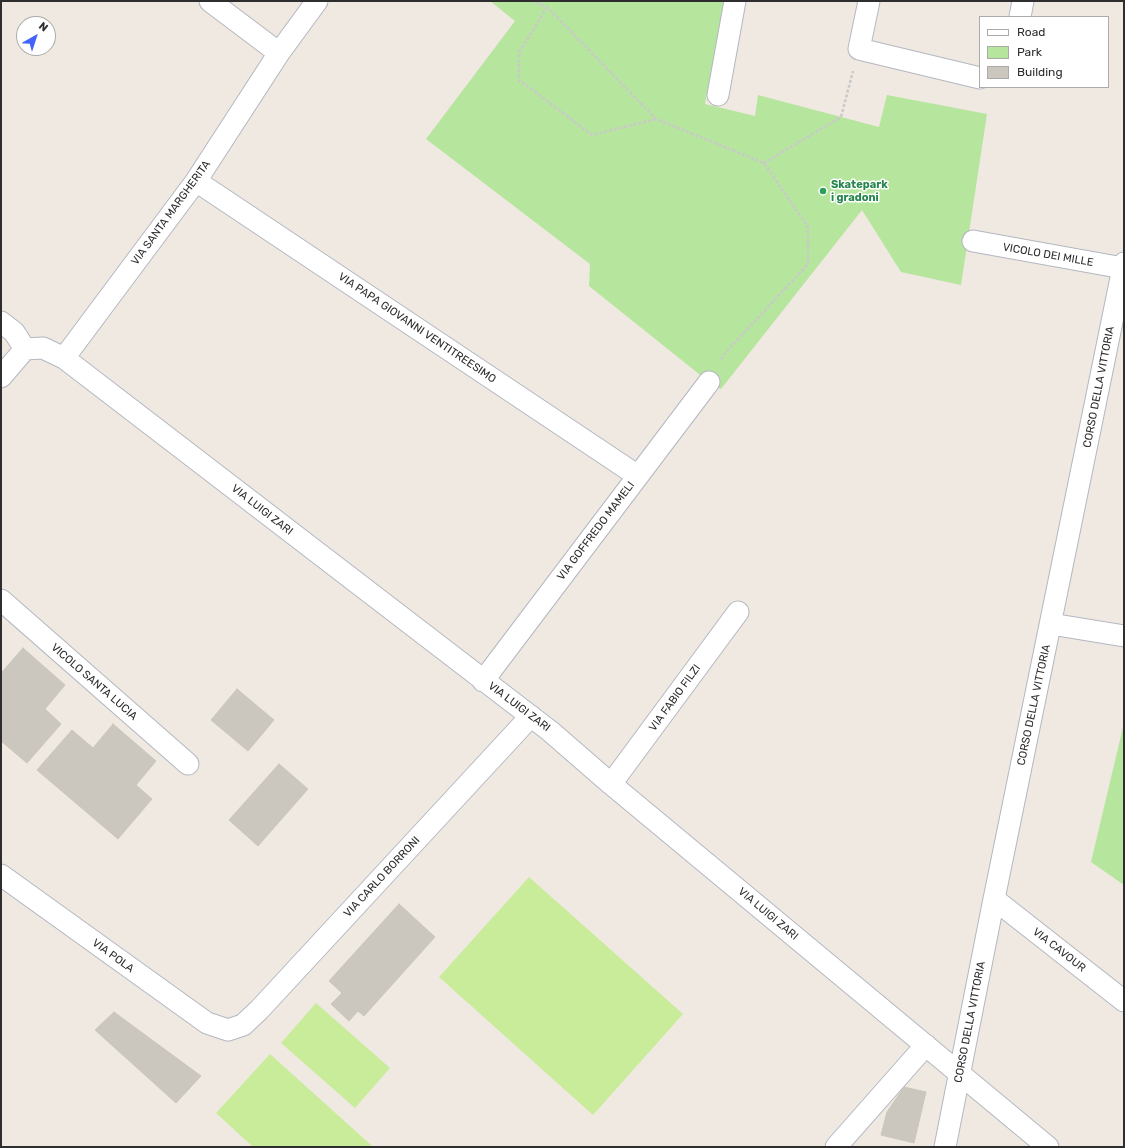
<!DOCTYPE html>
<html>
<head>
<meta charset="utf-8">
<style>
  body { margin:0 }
  #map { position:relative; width:1125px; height:1148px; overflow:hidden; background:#efe9e1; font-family:Rubik,sans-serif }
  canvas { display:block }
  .frame { position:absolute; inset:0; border:2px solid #2e2e2e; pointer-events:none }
  .legend { position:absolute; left:979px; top:16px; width:130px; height:72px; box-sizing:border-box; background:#fff; border:1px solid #ababab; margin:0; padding:5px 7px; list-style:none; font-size:12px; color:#2e2e2e }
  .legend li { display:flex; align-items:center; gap:8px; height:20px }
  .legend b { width:20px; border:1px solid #ababab }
  .north { position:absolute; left:16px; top:16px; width:40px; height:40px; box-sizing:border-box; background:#fff; border:1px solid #ababab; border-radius:50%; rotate:39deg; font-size:11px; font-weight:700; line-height:16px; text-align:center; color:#2e2e2e }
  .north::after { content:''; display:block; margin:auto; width:14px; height:18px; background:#4264fb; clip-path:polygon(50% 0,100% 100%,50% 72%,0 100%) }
</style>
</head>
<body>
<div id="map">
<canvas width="1125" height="1148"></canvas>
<div class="frame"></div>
<ul class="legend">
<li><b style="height:5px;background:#fff"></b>Road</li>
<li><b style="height:11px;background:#b6e59e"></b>Park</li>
<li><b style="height:11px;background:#cbc7bf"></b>Building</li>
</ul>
<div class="north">N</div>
</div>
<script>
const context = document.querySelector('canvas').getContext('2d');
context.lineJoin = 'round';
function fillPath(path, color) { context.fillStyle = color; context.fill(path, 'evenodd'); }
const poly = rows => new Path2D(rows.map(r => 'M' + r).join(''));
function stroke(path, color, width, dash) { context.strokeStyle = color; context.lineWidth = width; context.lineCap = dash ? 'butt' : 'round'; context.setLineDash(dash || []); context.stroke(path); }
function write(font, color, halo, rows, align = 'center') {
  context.font = font + ' Rubik,sans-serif'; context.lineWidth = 3; context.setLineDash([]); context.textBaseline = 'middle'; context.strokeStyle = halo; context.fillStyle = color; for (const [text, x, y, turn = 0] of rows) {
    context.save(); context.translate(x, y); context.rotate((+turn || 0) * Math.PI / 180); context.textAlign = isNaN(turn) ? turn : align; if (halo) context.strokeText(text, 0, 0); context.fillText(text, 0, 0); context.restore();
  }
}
const green = poly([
  [490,1,724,1,705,104,755,116,758,95,879,127,887,95,987,114,961,285,901,272,862,210,721,389,709,382,589,286,590,264,426,139,515,21],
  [1124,723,1124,885,1091,862]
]);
const pitch = poly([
  [529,877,683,1014,593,1115,439,977],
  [316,1003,390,1068,355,1108,281,1043],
  [270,1054,371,1145,370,1147,253,1147,216,1113]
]);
const building = poly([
  [23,648,65,685,45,709,61,724,27,763,1,741,1,671,2,672,23,648],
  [237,689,274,720,248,751,211,720,237,689],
  [113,724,156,761,136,785,152,799,118,839,37,770,72,730,93,748,113,724],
  [279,764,308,789,258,846,229,820,279,764],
  [399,904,435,937,364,1016,358,1011,349,1021,331,1004,342,993,329,981,399,904],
  [114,1012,201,1076,176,1103,95,1030,114,1012],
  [904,1087,926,1092,914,1143,881,1135,887,1112,904,1087]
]);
const path = poly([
  [532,1,547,7,656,119,764,163,808,227,808,264,726,352,720,362],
  [547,7,519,53,519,80,592,135,656,119],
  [764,163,841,117,853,71]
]);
const minor = poly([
  [210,1,279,53],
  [869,1,859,49,980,78],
  [1020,17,1023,1],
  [718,95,735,1],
  [196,181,638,476],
  [973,241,1123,268],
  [1,322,14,332,25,349],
  [64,358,196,181,279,53,317,1],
  [1,377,25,349,43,348,64,358,550,731,611,784,1048,1147],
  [1,600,188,764],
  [1051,624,1124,636],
  [483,681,709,382],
  [611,784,738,612],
  [1,875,207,1023,228,1030,243,1025,259,1010,531,716],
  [994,899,1124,1001],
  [836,1147,926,1045],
  [945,1147,994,899,1124,263]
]);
const markers = [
  [823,191,4,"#2e9e5b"]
];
const leisureNames = [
  ["Skatepark",831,185],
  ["i gradoni",831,198]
];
const streetNames = [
  ["VIA SANTA MARGHERITA",171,213,-54],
  ["VICOLO DEI MILLE",1048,255,10],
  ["VIA PAPA GIOVANNI VENTITREESIMO",417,328,34],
  ["CORSO DELLA VITTORIA",1099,387,-79],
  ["VIA LUIGI ZARI",262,510,38],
  ["VIA GOFFREDO MAMELI",596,531,-53],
  ["VICOLO SANTA LUCIA",94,682,41],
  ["VIA FABIO FILZI",675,698,-54],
  ["CORSO DELLA VITTORIA",1034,705,-78],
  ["VIA LUIGI ZARI",519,707,37],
  ["VIA CARLO BORRONI",382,877,-47],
  ["VIA LUIGI ZARI",768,914,40],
  ["VIA CAVOUR",1059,950,38],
  ["VIA POLA",113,956,36],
  ["CORSO DELLA VITTORIA",970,1022,-79]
];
fillPath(green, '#b6e59e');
fillPath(pitch, '#c9ec9a');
fillPath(building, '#cbc7bf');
stroke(building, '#cbc5ba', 1);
stroke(minor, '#b4b7c1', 23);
stroke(path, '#c9c9c9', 2.5, [3, 2]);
stroke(minor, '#fff', 21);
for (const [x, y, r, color] of markers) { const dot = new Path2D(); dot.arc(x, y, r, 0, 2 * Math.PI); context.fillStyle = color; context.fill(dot); stroke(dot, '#fff', 1.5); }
write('bold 11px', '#27864d', '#fff', leisureNames, 'left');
write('11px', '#2e2e2e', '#fff', streetNames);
</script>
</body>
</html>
